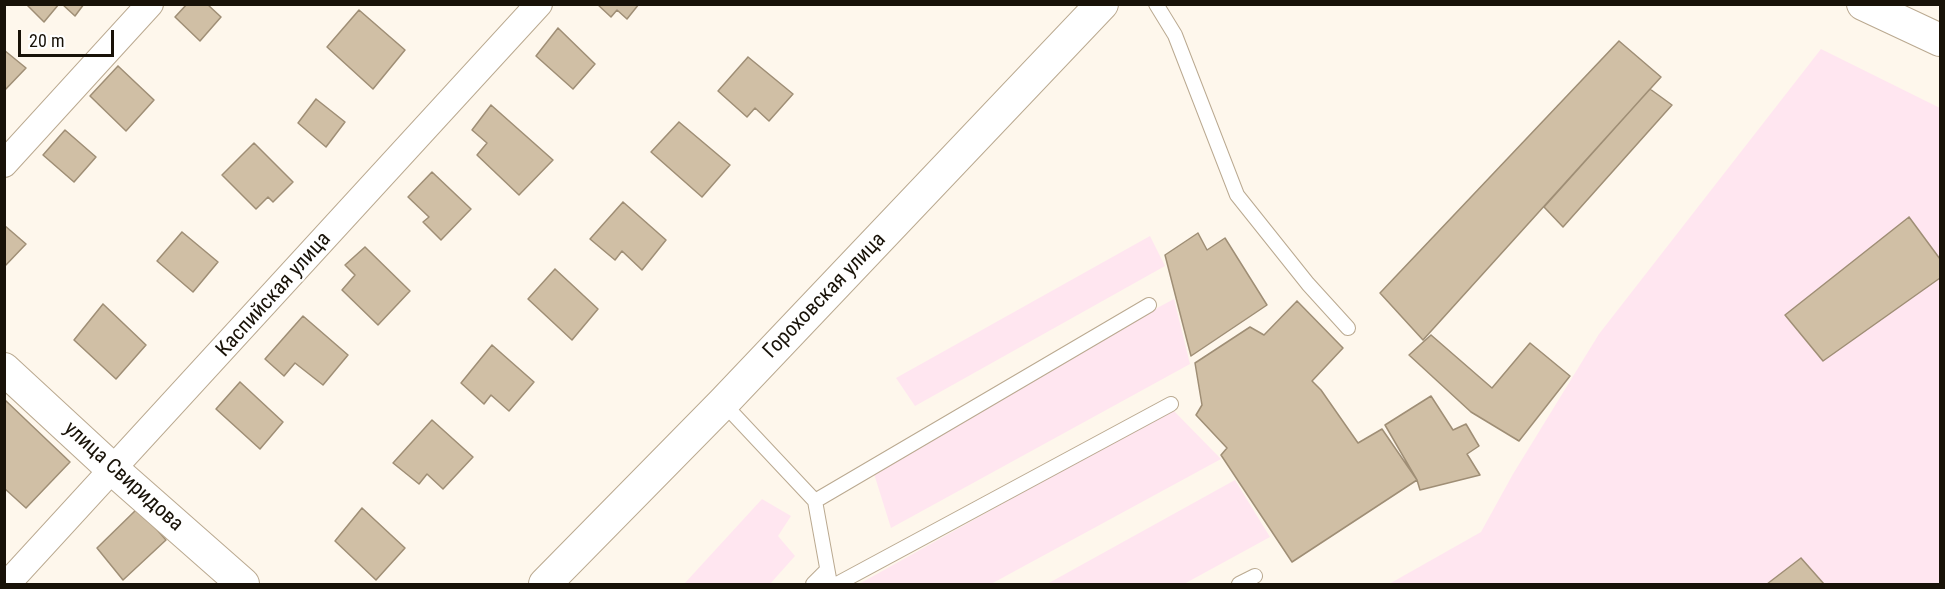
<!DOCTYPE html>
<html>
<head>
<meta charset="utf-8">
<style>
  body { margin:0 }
  #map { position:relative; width:1945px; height:589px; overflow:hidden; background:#fef7ec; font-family:"Roboto Condensed",sans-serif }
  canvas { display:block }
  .frame { position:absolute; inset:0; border:6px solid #181208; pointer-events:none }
  .scale { position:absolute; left:18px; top:30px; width:96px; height:27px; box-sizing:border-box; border:3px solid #181208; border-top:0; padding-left:8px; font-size:18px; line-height:21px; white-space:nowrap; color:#181208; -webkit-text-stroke:4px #fff; paint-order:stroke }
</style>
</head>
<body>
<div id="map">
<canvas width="1945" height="589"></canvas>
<div class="frame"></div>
<div class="scale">20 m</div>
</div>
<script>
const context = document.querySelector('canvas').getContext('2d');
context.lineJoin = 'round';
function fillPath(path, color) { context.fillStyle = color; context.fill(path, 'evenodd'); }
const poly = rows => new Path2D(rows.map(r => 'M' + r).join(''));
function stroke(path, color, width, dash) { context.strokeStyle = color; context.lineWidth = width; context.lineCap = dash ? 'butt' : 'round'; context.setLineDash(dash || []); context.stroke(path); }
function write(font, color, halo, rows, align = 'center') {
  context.font = font + ' "Roboto Condensed",sans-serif'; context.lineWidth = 5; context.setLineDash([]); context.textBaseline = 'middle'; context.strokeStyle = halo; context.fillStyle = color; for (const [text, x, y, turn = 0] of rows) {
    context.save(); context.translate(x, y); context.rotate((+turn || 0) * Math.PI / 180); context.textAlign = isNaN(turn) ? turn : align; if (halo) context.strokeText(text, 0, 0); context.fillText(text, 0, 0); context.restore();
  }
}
const industrial = poly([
  [1821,49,1940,108,1940,584,1389,584,1481,532,1513,474,1599,334],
  [1150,236,1165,266,915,406,896,378],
  [1174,299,1190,364,891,528,870,461],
  [1172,409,1221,459,991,584,859,584],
  [1235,480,1270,537,1184,584,1047,584],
  [762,499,791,516,778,536,795,556,770,584,684,584]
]);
const building = poly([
  [26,4,59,4,44,22,26,4],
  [62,4,84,4,75,16,62,4],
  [187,4,207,4,221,17,200,41,175,17,187,4],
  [597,4,639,4,627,19,617,10,611,17,597,4],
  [359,10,405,50,373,89,327,47,359,10],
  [558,28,595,64,573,89,536,56,558,28],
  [1619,41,1661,77,1423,340,1380,293,1619,41],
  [4,50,26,68,4,91,4,50],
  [748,57,793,94,769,121,755,108,747,117,718,91,748,57],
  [118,66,154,100,126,131,90,96,118,66],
  [1650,89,1672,105,1563,227,1544,207,1650,89],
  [316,99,345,122,326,147,298,123,316,99],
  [491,105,553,160,519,195,477,155,487,143,472,130,491,105],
  [679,122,730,165,702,197,651,152,679,122],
  [65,130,96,157,74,182,43,155,65,130],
  [254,143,293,182,273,202,268,197,256,209,222,175,254,143],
  [432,172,471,209,441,240,423,222,429,217,408,197,432,172],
  [623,202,666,240,642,270,622,251,615,260,590,239,623,202],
  [1909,217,1940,259,1940,278,1823,361,1785,315,1909,217],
  [4,225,26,244,4,267,4,225],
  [182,232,218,262,193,292,157,261,182,232],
  [1198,233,1207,250,1225,238,1267,305,1191,356,1165,255,1198,233],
  [365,247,410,291,378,325,342,290,355,275,345,265,365,247],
  [555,269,598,309,572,340,528,299,555,269],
  [1297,301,1343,348,1312,381,1321,390,1358,443,1382,429,1417,480,1292,562,1221,455,1227,448,1196,415,1202,405,1195,363,1250,327,1264,335,1297,301],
  [103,304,146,345,116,379,74,340,103,304],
  [303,316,348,355,323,385,295,363,284,376,265,359,303,316],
  [1431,335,1492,388,1530,343,1570,376,1519,441,1471,412,1409,355,1431,335],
  [492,345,534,382,509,411,491,395,484,404,461,383,492,345],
  [240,382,283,422,260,449,216,409,240,382],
  [1431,396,1453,430,1466,424,1479,446,1467,454,1480,475,1420,490,1417,480,1385,425,1431,396],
  [5,400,70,462,26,508,4,488,5,400],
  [432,420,473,457,443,489,427,474,419,484,393,463,432,420],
  [138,508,166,540,123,580,97,548,138,508],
  [362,508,405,548,376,580,335,541,362,508],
  [1801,558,1824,584,1767,584,1801,558]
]);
const service = poly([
  [1156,4,1175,35,1237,195,1308,284,1348,328],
  [723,403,815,501,1149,305],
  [815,501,830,584],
  [813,584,827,570],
  [837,584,1171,404],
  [1239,584,1255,576]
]);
const minor = poly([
  [4,164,150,4],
  [7,584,539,4]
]);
const tertiary = poly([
  [1863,4,1940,40],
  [4,369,109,466,243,584],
  [545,584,723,403,1102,4]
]);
const streetNames = [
  ["Каспийская улица",274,295,-48],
  ["Гороховская улица",825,296,-46],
  ["улица Свиридова",123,477,42]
];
fillPath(industrial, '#ffe6f0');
fillPath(building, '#d0bfa5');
stroke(building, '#9f8e75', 1.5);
stroke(service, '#baa990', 16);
stroke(minor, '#baa990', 28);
stroke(tertiary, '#baa990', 34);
stroke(service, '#fff', 14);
stroke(minor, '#fff', 26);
stroke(tertiary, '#fff', 32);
write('21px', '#181208', '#fff', streetNames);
</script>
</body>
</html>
